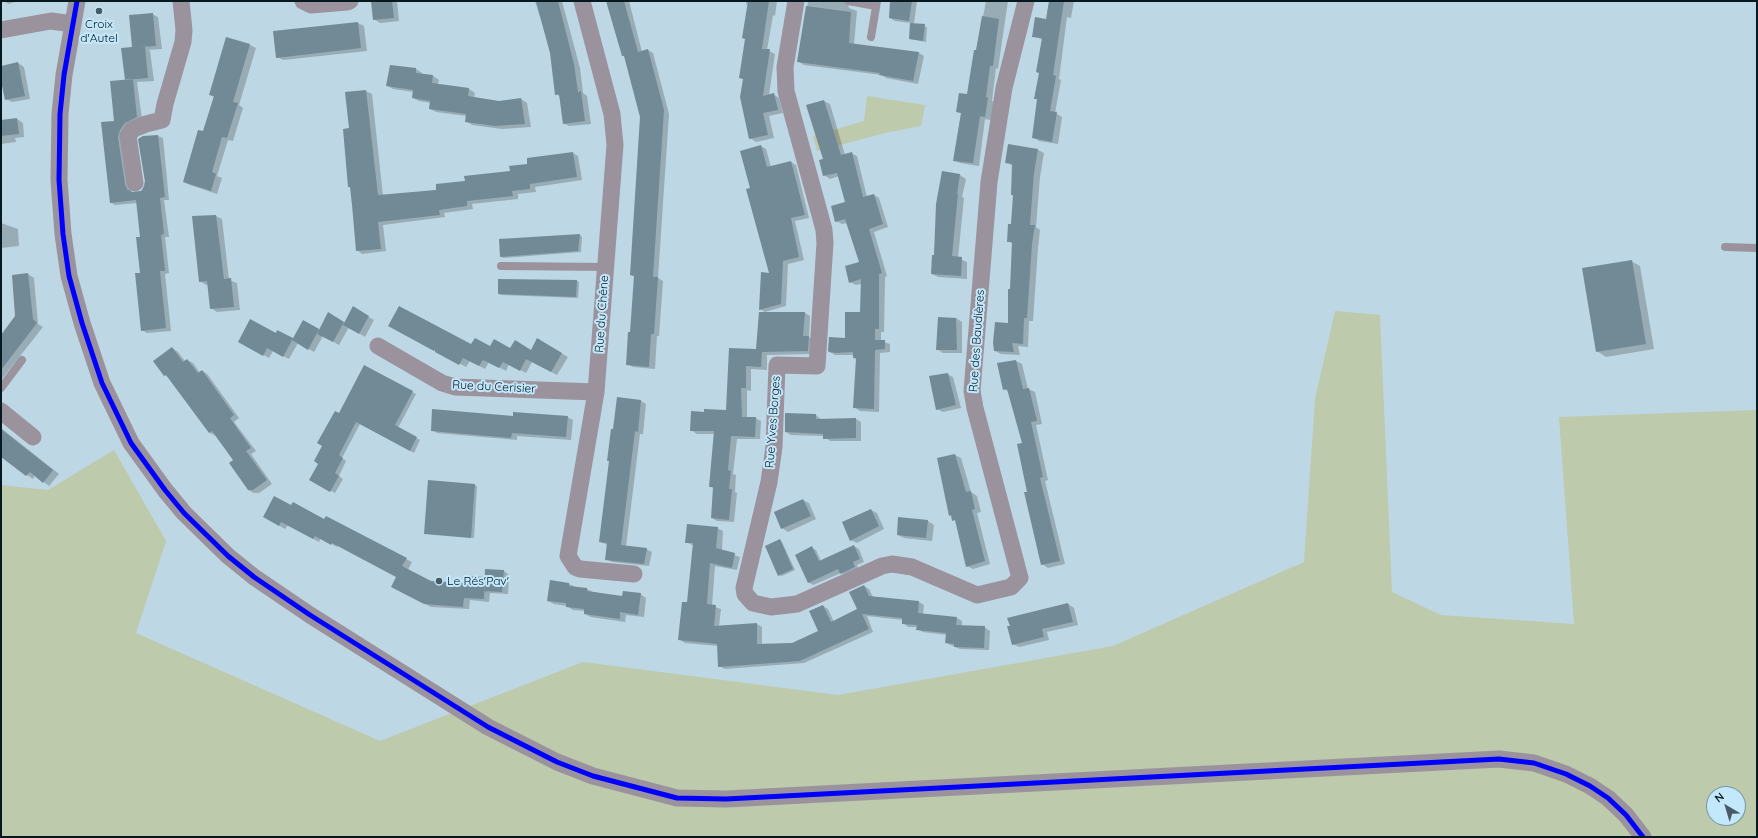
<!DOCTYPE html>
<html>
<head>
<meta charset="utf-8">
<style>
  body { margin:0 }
  #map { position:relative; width:1758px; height:838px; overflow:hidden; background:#bed7e4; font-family:Quicksand,sans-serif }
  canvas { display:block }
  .frame { position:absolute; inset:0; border:2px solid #061820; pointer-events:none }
  .north { position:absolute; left:1706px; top:786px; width:40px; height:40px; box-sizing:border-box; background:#c3e8fb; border:1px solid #7795a3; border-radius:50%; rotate:322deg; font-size:11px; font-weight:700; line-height:16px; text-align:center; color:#061820 }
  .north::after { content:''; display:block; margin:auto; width:14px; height:18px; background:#465b65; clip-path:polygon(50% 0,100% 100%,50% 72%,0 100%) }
</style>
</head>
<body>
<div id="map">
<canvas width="1758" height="838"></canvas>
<div class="frame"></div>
<div class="north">N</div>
</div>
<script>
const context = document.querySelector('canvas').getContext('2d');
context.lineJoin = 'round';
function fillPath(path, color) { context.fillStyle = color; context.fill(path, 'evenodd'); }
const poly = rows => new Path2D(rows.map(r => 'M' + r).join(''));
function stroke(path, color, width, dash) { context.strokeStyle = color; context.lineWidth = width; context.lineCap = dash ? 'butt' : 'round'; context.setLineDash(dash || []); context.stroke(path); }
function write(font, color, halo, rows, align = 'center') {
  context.font = font + ' Quicksand,sans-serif'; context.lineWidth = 4; context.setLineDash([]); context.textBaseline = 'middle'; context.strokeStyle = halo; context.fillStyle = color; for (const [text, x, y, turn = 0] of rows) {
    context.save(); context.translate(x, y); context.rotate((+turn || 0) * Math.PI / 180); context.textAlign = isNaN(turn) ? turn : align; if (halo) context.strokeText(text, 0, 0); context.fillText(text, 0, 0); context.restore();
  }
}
const green = poly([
  [867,96,925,105,921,126,885,133,817,151,813,136,864,121],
  [1335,311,1380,315,1392,592,1441,615,1574,624,1559,417,1757,410,1757,837,1,837,1,485,48,490,114,450,166,541,136,633,380,741,583,662,838,695,1113,646,1304,562,1315,399],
  [1714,794,1738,794,1738,818,1714,818]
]);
const shadow = poly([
  [5,1,19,1,8,4],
  [372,1,397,1,399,21,380,23,374,19],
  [535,1,562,1,580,68,583,93,587,96,591,124,569,126,563,123,560,97,556,94,551,53],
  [607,1,629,1,642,52,648,50,653,53,669,114,658,278,663,281,659,336,657,336,655,369,633,367,627,364,631,333,635,277,631,275,641,117,625,57,623,55],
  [746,1,777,1,775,16,773,15,767,50,775,54,769,95,773,94,779,98,783,113,769,116,774,138,756,142,750,138,744,79,740,78,746,39,748,5,746,4],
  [808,1,850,1,848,4,849,8,857,11,854,45,919,53,924,56,918,84,886,78,882,75,804,65,798,61],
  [892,1,917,1,914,24,927,27,926,42,910,39,911,23,895,21,890,18],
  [986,1,1008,1,998,69,996,68,992,101,994,102,991,120,985,119,979,166,960,163,954,160,962,114,957,111,968,95],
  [1050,1,1074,1,1071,18,1067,17,1059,79,1061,80,1055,113,1062,117,1058,144,1039,141,1033,137,1038,100,1035,98,1040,73,1037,72,1043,40,1033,36,1047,21],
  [152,14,158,17,162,49,148,50,150,51,154,81,137,82,142,119,130,126,130,188,132,192,142,191,158,136,163,138,169,200,164,200,169,237,165,237,169,273,165,274,171,331,147,333,142,330,141,238,138,203,115,205,110,202,115,122,129,80,134,48],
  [358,23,364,26,367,51,283,60,277,57,274,32],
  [227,38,250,45,256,48,239,105,243,108,233,141,228,140,217,176,222,178,217,194,190,185,184,182,204,133,214,97,210,95],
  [18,63,24,67,30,99,12,102,6,99,1,76,1,67],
  [416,69,422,73,422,75,433,76,439,80,438,85,469,89,475,93,474,98,499,102,521,99,527,103,531,127,502,129,472,125,466,121,466,116,436,112,430,109,431,103,419,101,413,98,414,92,393,89,388,86],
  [366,91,372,94,383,196,437,190,466,182,511,172,528,165,573,153,578,156,582,180,535,187,536,192,518,194,518,199,472,204,473,209,444,213,445,217,383,225,386,251,362,254,357,250,350,129],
  [824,101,830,104,845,155,851,153,857,156,867,197,874,195,879,198,888,227,874,232,887,276,885,277,884,332,881,332,881,341,890,344,890,352,880,353,879,412,860,411,854,407,857,360,854,358,854,355,835,355,830,352,846,339,861,313,862,284,856,285,850,282,860,263,848,223,842,224,836,221,846,203,839,176,830,179,824,175],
  [17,119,23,123,24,137,15,138,16,142,1,144,1,121],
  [1009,145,1038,150,1044,153,1040,177,1036,227,1040,230,1038,248,1033,321,1029,321,1028,347,1018,346,1020,355,1001,354,995,351,1009,324,1013,244,1008,241,1012,225,1014,196,1012,195,1013,166,1006,162],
  [761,146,766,149,771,167,791,162,796,165,809,218,795,221,804,260,788,264,786,306,765,312,760,309,771,274],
  [942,172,960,175,966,179,962,197,964,198,958,258,967,262,967,279,938,277,932,274],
  [216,216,222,219,229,280,237,283,240,310,217,312,211,308,209,284,206,285,200,281],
  [1,223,18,229,19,246,1,248],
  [580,235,582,237,581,252,503,258,501,256],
  [1631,261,1640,266,1654,349,1606,357,1597,351],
  [28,274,34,278,38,324,43,327,1,380,1,336,16,316],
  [577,281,579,282,578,298,501,295,499,294],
  [353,308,374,320,365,337,349,327,339,345,323,336,314,352,298,343,289,359,273,351,269,358,239,342,276,334,278,332,293,340,304,321,320,330,329,314,345,323],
  [760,313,805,313,810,316,809,337,814,340,813,354,767,355,767,370,751,369,751,391,747,390,747,418,755,418,761,421,760,439,737,439,733,474,736,475,735,492,737,493,734,522,717,521,712,518,714,489,710,486,715,434,697,434,691,430,705,413,727,411,730,349,757,350],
  [939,318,956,318,962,322,962,353,943,353,937,349],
  [389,325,472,346,511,350,531,351,538,340,568,357,557,375,532,362,526,373,509,364,506,371,489,362,485,369,470,361,466,367],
  [172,348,178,352,185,361,187,360,193,363,200,373,203,371,208,375,239,418,234,422,256,451,251,454,272,484,259,493,254,493,248,490,234,461,216,436,210,433,168,377,165,375],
  [1016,361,1022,364,1028,389,1035,392,1042,424,1036,425,1048,480,1045,481,1065,564,1048,568,1042,564,1028,492,1023,443,1009,392,1004,389],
  [365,366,416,394,398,428,420,440,414,453,360,424,342,458,346,461,339,476,343,479,335,493,311,480,320,463,340,414],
  [947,374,953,377,961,408,943,412,937,409],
  [641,401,646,404,643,434,640,434,626,547,646,549,652,552,649,566,612,562,606,559,608,545,600,542,614,430],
  [786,414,816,415,822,420,856,419,861,422,861,441,830,441,824,436,791,435,786,432],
  [514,417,567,417,573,420,571,440,517,436,517,440,437,433,432,430],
  [1,428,59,474,49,486,35,475,33,479,27,475,1,456],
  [955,455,961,458,971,492,977,496,981,512,977,513,990,564,973,569,967,566,957,522,950,515],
  [474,485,477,486,474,538,425,533],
  [803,500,809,503,816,519,788,532,782,528],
  [871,510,877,513,884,529,857,543,851,540],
  [264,517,325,520,412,562,408,570,431,582,466,584,504,571,509,575,508,594,490,593,489,602,470,600,469,609,431,607,398,590,397,577,338,545,337,547,321,538,319,542,288,525,285,529],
  [899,518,928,521,934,525,932,541,904,538,898,535],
  [717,528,723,531,722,551,740,557,737,570,715,566,712,606,721,609,719,626,757,624,762,627,762,645,792,644,819,632,823,606,828,609,834,622,859,609,864,586,869,589,873,597,919,602,924,605,923,614,957,618,962,621,962,626,984,627,990,631,989,650,960,649,946,643,947,635,923,632,917,629,918,627,908,627,903,623,903,620,867,616,873,632,804,663,725,669,719,666,718,646,685,643,679,639,688,603,694,546,686,542],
  [780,540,782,542,795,570,782,576,779,575],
  [854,546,859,549,864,562,857,565,859,570,846,576,841,573,813,585,808,582,812,548,816,550,821,561],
  [551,581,569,584,576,587,587,589,593,592,623,597,640,594,646,598,644,617,626,615,625,622,591,617,585,614,585,611,573,610,567,606,554,604,548,601],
  [1068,604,1074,608,1078,625,1047,632,1049,640,1019,647,1013,644]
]);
const building = poly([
  [371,1,392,1,394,18,373,20],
  [536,1,558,1,574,64,578,92,581,91,585,121,563,124,559,94,555,95,550,53],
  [606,1,624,1,638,52,648,49,664,110,653,277,658,277,654,334,651,334,649,367,626,365,628,332,630,332,634,276,630,275,640,117,624,56,622,56],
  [748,1,769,1,762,49,770,49,763,96,774,93,778,110,763,113,768,135,749,139,740,97,743,79,739,78,745,39,742,38],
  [890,1,912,1,909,21,889,18],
  [1049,1,1064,1,1053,75,1056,76,1050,111,1057,112,1052,142,1032,138,1037,99,1034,99,1039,73,1036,72,1042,38,1032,37,1035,17,1046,19],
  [806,6,851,12,849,43,919,52,913,81,879,75,880,73,797,62],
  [153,13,156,46,139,47,145,47,148,78,125,80,121,48,132,47,129,15],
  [982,16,999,19,993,66,990,66,986,97,988,98,985,117,980,116,973,163,953,161,961,113,956,112,959,93,967,94,974,50,976,50],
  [358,22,361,48,276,58,273,31],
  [910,23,925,24,923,41,909,39],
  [226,37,250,44,233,102,238,103,227,138,222,137,212,172,216,174,211,191,183,182,198,130,203,131,214,96,209,95],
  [18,62,25,96,5,100,1,81,1,66],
  [390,65,416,68,416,73,433,75,432,83,469,88,468,96,499,101,521,98,525,124,495,126,465,122,466,114,429,109,430,101,412,98,413,90,386,86],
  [133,79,137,117,125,123,120,130,118,137,125,184,127,189,132,192,141,191,144,187,145,182,138,139,143,136,158,135,165,197,160,198,164,234,161,235,165,271,160,271,166,328,141,331,135,273,140,273,136,237,140,237,136,200,110,203,101,122,114,121,110,81],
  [366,90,378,195,436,190,436,184,465,181,464,176,510,171,509,166,527,164,527,158,573,152,577,177,530,184,530,189,512,191,513,196,467,201,467,206,439,210,440,215,378,222,381,249,356,251,352,205,350,187,348,187,343,129,349,128,345,92],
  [824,100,841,155,852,152,863,197,874,194,883,224,869,229,882,273,879,274,879,329,875,329,875,340,885,340,885,349,875,350,874,409,853,408,856,358,853,358,853,352,837,353,829,352,828,351,829,337,845,338,845,312,860,312,861,279,849,283,845,266,859,262,845,219,835,222,831,206,845,202,837,173,823,176,819,160,823,159,806,105],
  [17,118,19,134,1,136,1,120],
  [1008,144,1038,149,1034,173,1030,225,1035,225,1032,244,1027,318,1024,318,1023,344,1012,343,1014,352,994,351,993,343,995,322,1008,323,1008,289,1010,289,1012,242,1007,242,1008,224,1011,224,1013,195,1011,195,1012,164,1005,163],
  [761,145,767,167,791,161,805,215,791,218,799,257,783,261,781,304,759,310,761,272,769,273,746,189,750,188,740,151],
  [942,171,960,174,957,194,958,194,952,256,962,257,961,276,931,274,932,255,934,255,936,204],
  [216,215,224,279,231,278,234,307,210,309,207,281,199,282,192,216],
  [580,234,578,251,500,257,499,239],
  [1632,260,1646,344,1596,352,1582,268],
  [28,273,33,319,37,323,1,370,1,335,15,316,12,275],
  [498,279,577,280,576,297,498,294],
  [353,306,369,316,359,334,343,325],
  [399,306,471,344,475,338,490,346,494,339,510,348,515,340,531,350,537,338,562,353,551,372,526,359,520,371,503,362,499,368,483,360,479,366,463,358,459,365,435,352,435,350,434,351,388,326],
  [328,312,344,322,333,342,317,334],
  [759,312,805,312,803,336,809,336,808,351,762,352,761,367,746,366,746,388,741,388,742,417,756,417,755,437,731,436,728,470,731,471,729,489,732,489,729,520,711,518,713,487,709,487,714,431,690,431,691,411,704,412,704,409,726,410,729,348,756,349],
  [938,317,956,318,957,350,936,350],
  [250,319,276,333,277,330,293,338,292,340,303,320,319,329,308,350,292,340,283,357,267,348,263,356,238,342],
  [172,347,183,362,187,359,198,373,202,370,234,415,230,418,251,448,246,451,267,480,253,490,248,490,229,463,233,460,212,431,209,433,166,375,164,376,153,361],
  [1016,360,1023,389,1029,388,1037,421,1031,422,1043,477,1040,478,1060,561,1041,565,1024,492,1027,492,1017,444,1022,443,1007,389,1003,390,997,363],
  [364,365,413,391,395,425,417,437,410,451,356,422,339,455,343,458,335,473,339,476,330,492,309,480,318,464,314,461,322,446,317,443,335,411,339,413],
  [948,373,956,405,936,410,929,376],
  [617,397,641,400,638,432,635,431,621,545,647,548,644,564,605,560,607,543,599,542,609,461,607,461,611,429,613,429],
  [432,409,513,416,513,412,568,416,566,437,512,433,511,438,431,431],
  [785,413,816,414,816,419,856,418,856,438,823,439,823,434,785,432],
  [1,429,53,470,43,483,30,472,26,476,1,457],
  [955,454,966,492,971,491,975,509,972,510,985,561,966,567,955,520,952,521,951,515,949,516,937,458],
  [428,480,475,484,471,538,424,534],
  [274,496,291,505,293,502,324,519,326,516,407,558,402,566,431,581,465,583,465,576,485,577,484,599,464,598,463,607,424,604,391,587,397,575,396,577,332,543,331,545,315,536,313,539,281,522,279,526,263,517],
  [803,499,811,516,781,529,774,512],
  [871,509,879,526,850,541,842,522],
  [898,517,928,520,926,538,897,535],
  [687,524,718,527,716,548,735,553,732,568,710,563,707,604,716,605,714,626,757,623,757,644,792,643,818,631,809,611,823,605,831,622,857,609,849,592,864,585,869,596,919,601,918,613,957,617,956,625,985,626,984,648,954,647,954,644,945,643,946,633,916,630,917,625,902,624,902,618,862,614,869,629,800,661,718,667,717,644,678,640,682,602,687,602,693,543,685,543],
  [780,539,793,569,778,576,765,546],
  [854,545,860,559,853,562,855,567,840,574,838,569,808,583,795,555,812,546,819,561],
  [485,569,504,570,502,592,484,591],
  [550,580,569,583,569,586,587,588,587,591,622,596,623,591,641,593,638,615,620,612,620,619,584,614,584,609,566,607,566,603,547,601],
  [1068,603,1073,622,1042,629,1044,637,1012,645,1007,626,1010,626,1007,618]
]);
const lane = poly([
  [848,1,876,6],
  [871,37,877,1],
  [1725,247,1757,248],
  [501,266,606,267],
  [1,388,22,360]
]);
const street = poly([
  [77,1,64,75,60,114,59,180,63,234,69,276,82,323,102,383,131,443,165,490,184,513,228,556,254,577,310,615,488,727,557,762,593,776,677,798,726,799,1499,759,1534,763,1566,774,1590,786,1608,798,1626,815,1643,837],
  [303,1,311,5,347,2,350,1],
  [582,1,612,114,615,145,596,392,568,556,575,567,580,569,634,574],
  [796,1,785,67,786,91,820,215,824,230,825,243,817,366,777,365,774,447,769,482,744,588,745,594,753,603,771,607,797,604,882,566,892,564,912,567,977,595,1011,587,1020,578,975,408,972,391,989,182,1004,88,1026,1],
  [1,30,51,21,73,24],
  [135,183,128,136,133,129,146,124,162,120,165,104,183,42,184,30,181,1],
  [378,346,442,383,455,387,596,392],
  [1,411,33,437]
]);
const bus1 = poly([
  [77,1,64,75,60,114,59,180,63,234,69,276,82,323,102,383,131,443,165,490,184,513,228,556,254,577,310,615,488,727,557,762,593,776,677,798,726,799,1499,759,1534,763,1566,774,1590,786,1608,798,1626,815,1643,837]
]);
const markers = [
  [99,11,4,"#465b65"],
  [439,581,4,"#465b65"]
];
const poiNames = [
  ["Croix",99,24],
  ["d'Autel",99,38],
  ["Le Rés'Pav'",447,581,"left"]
];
const streetNames = [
  ["Rue du Chêne",602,314,-86],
  ["Rue des Baudières",977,341,-86],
  ["Rue du Cerisier",494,387,3],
  ["Rue Yves Borges",773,422,-86]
];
fillPath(green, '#bdcaac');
fillPath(shadow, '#0003');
fillPath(building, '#728a95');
stroke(lane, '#9a939d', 8);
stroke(street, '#9a939d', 17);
stroke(bus1, '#00f', 5);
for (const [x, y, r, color] of markers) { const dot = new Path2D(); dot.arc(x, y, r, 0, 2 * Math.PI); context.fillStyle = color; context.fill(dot); stroke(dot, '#c3e8fb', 1.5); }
write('12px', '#061820', '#c3e8fb', poiNames);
write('12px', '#061820', '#c3e8fb', streetNames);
</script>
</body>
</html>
